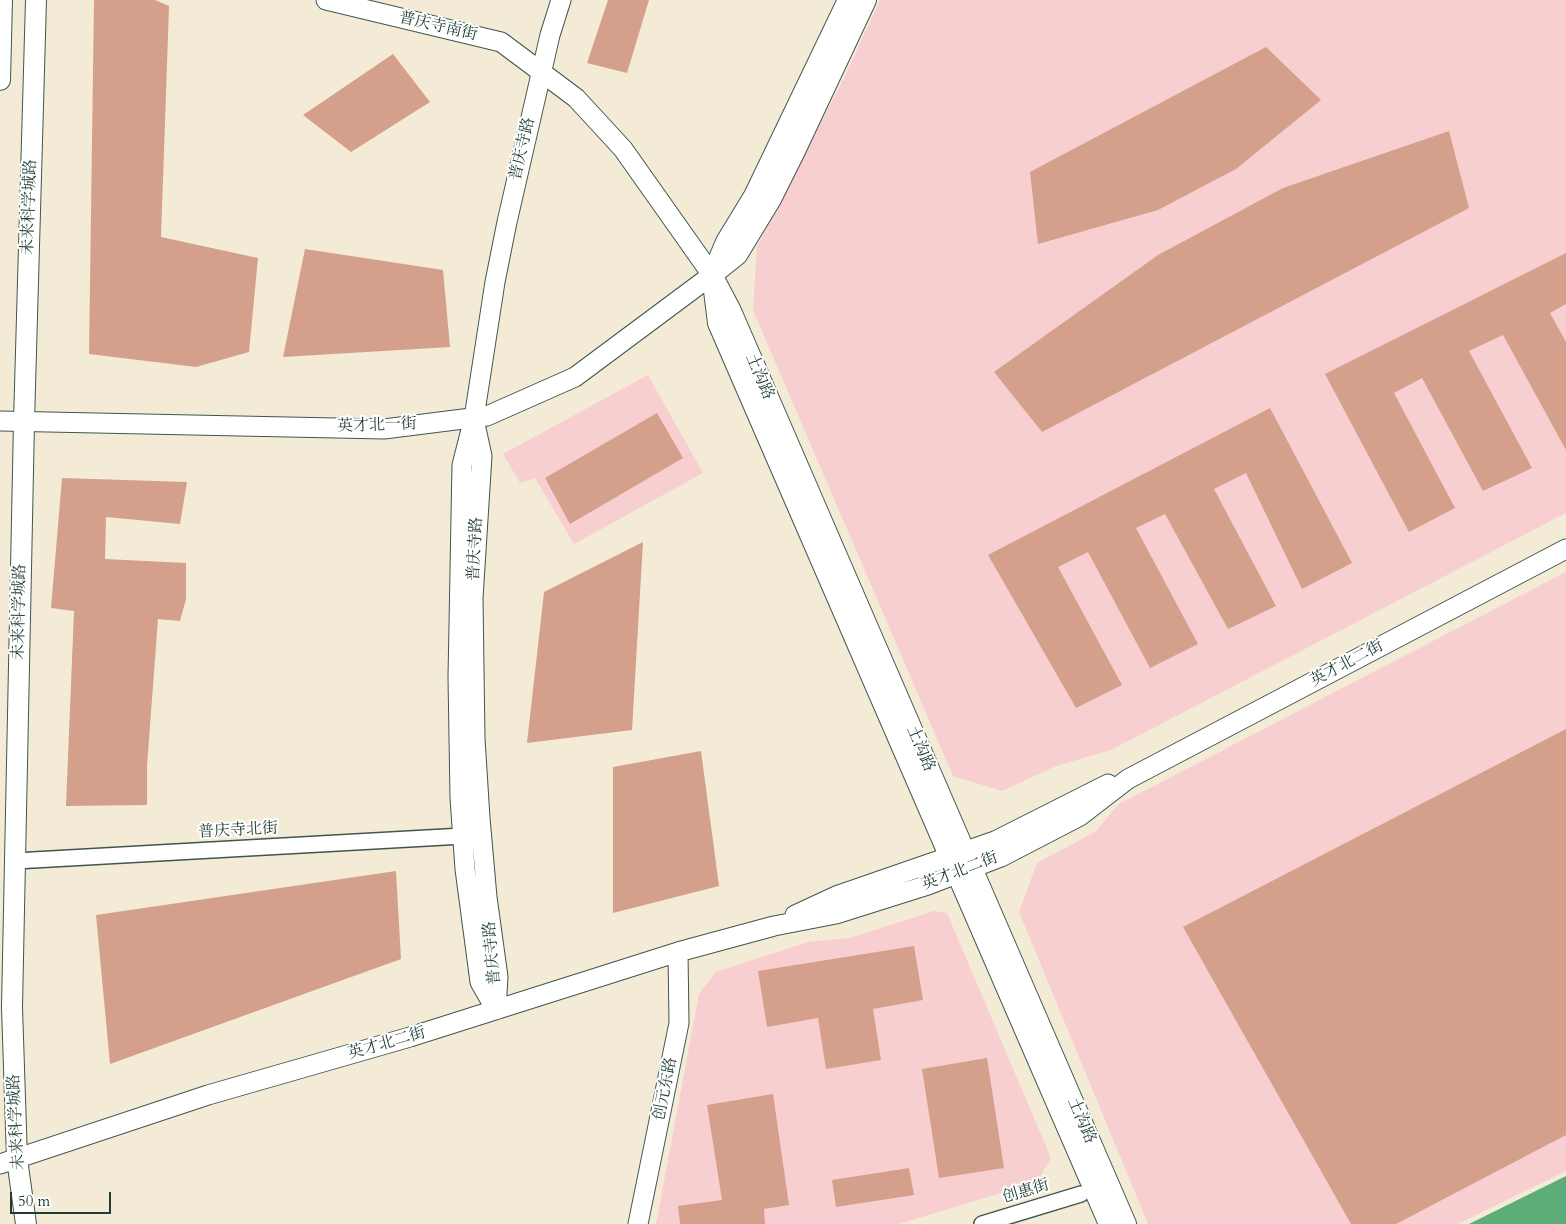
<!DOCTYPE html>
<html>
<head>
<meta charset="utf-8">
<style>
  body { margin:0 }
  #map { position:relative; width:1566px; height:1224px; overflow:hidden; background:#f3ebd6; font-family:Cardo,serif }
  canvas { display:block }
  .scale { position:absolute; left:10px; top:1192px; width:101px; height:22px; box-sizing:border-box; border:2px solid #1f3d34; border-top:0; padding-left:6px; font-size:15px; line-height:18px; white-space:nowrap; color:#1f3d34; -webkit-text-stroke:4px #fff; paint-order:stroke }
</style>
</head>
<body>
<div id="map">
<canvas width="1566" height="1224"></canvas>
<div class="scale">50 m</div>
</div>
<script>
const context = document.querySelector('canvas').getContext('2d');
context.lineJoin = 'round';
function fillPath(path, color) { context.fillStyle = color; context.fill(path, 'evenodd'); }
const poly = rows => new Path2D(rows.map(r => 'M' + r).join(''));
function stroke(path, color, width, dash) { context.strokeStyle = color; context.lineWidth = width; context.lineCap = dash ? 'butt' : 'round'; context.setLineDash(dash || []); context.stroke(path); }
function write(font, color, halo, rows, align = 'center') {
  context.font = font + ' Cardo,"Noto Serif SC",serif'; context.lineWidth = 4; context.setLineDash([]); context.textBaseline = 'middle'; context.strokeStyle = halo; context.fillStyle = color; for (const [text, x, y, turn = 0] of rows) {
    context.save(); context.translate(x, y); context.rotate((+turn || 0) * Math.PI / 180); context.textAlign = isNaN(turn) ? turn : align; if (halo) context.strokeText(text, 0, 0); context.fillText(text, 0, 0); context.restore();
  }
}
const built = poly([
  [880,0,1566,0,1566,513,1111,750,1056,766,1002,791,953,776,753,310,757,246,844,78],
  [648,375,703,473,574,544,535,478,520,483,503,454],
  [1566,572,1566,1171,1458,1224,1148,1224,1019,912,1037,863,1095,832,1119,804],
  [934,911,947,913,1051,1158,1037,1182,899,1224,656,1224,699,994,716,972,808,942,850,938]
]);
const forest = poly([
  [1566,1176,1566,1224,1469,1224]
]);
const building = poly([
  [94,0,155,0,169,6,161,237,258,258,249,352,196,367,89,354],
  [608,0,649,0,627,73,587,63],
  [1266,47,1321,100,1236,169,1158,210,1038,244,1030,172],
  [393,54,430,102,351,152,303,115],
  [1449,131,1469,208,1042,432,994,372,1158,255,1283,188],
  [305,249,443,270,450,347,283,357],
  [1566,253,1566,304,1550,313,1566,342,1566,450,1503,335,1469,351,1532,468,1483,491,1422,378,1394,393,1455,508,1409,532,1325,374],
  [1270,408,1352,563,1302,589,1246,473,1214,489,1276,606,1228,629,1165,514,1136,528,1198,644,1150,668,1088,552,1058,567,1122,685,1076,708,988,555],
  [657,413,683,458,570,524,545,478],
  [62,478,187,482,180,524,106,517,105,559,186,563,186,599,180,621,158,619,147,766,147,805,66,806,74,611,51,608],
  [643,542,632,730,527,743,544,592],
  [1566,729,1566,1135,1396,1224,1351,1224,1183,927],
  [701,751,719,886,613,913,613,767],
  [396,871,401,959,110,1064,96,915],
  [914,946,923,1000,873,1009,881,1060,826,1069,818,1018,767,1027,758,971],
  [987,1058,1004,1168,939,1178,922,1069],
  [773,1094,789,1205,764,1209,765,1224,680,1224,678,1206,722,1200,707,1105],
  [909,1168,914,1195,836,1207,832,1180]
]);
const minor = poly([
  [15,861,463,836],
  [982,1224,1081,1194]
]);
const tertiary = poly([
  [0,421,384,429,487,416,575,377,712,275,623,149,576,98,501,42,326,0],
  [475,424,482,456,473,598,475,739,480,818,487,897,498,977,496,1010],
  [795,915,836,896,995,841,1108,784],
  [496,1010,480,982,465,869,460,798,458,677,462,465,474,418,495,282,507,222,550,35,561,0],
  [0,1164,208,1095,410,1037,678,952,774,926,836,914,928,885,1001,857,1080,816,1128,779,1566,549],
  [638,1224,679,1023,678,952]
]);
const secondary = poly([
  [848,0,754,196,726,242,712,275,718,323,1109,1224],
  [866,0,795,151,771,199,737,255,712,275,731,311,1126,1224],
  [0,80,2,0],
  [26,1224,17,1159,12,1007,24,422,36,0]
]);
const streetNames = [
  ["普庆寺南街",438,27,13],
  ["普庆寺路",523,149,-77],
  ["未来科学城路",30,207,-88],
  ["土沟路",759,377,67],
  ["英才北一街",377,426,-2],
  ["普庆寺路",476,549,-87],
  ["未来科学城路",20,612,-89],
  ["英才北二街",1347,664,-28],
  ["土沟路",920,749,67],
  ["普庆寺北街",238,831,-3],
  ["英才北二街",960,872,-21],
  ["普庆寺路",493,953,-95],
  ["英才北二街",387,1044,-16],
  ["创元东路",666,1089,-79],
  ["土沟路",1081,1121,67],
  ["未来科学城路",17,1122,-93],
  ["创惠街",1026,1192,-17]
];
fillPath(built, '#f7cfd0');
fillPath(forest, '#5dad79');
fillPath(building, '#d4a08b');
stroke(minor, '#3f574c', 18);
stroke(tertiary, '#3f574c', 21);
stroke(secondary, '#3f574c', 22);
stroke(minor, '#fff', 15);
stroke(tertiary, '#fff', 19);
stroke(secondary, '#fff', 20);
write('16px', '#1f3d34', '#fff', streetNames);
</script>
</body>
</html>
